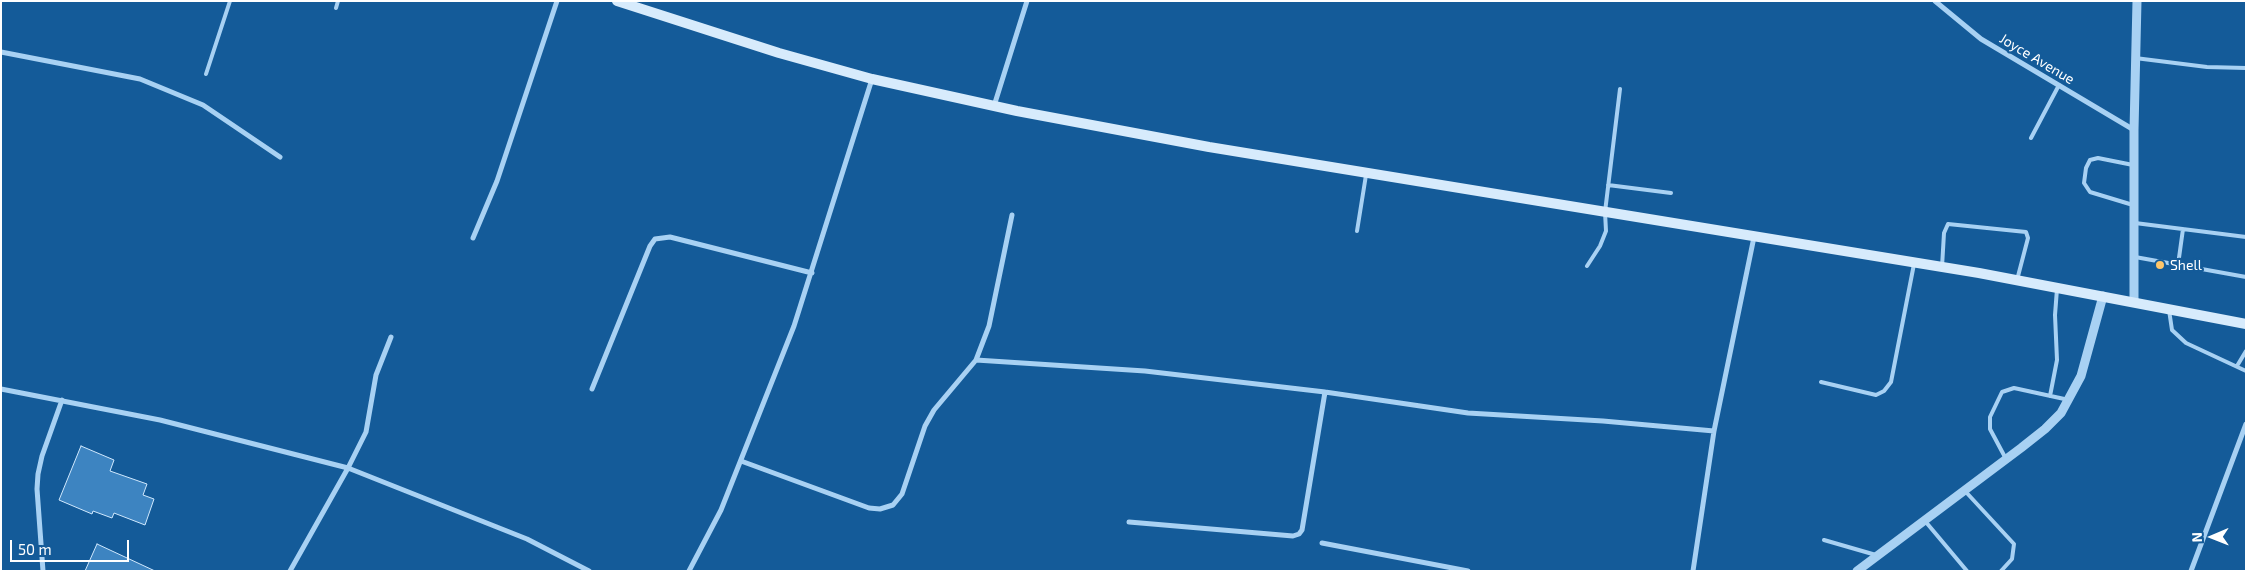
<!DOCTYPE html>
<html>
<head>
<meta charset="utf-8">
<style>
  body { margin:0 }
  #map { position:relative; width:2247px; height:572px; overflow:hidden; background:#145b99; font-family:"Exo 2",sans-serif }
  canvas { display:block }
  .frame { position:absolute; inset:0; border:2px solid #fff; pointer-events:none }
  .north { position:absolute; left:2187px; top:512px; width:50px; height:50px; -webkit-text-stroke:4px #145b99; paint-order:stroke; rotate:269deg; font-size:14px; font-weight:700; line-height:20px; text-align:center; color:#fff }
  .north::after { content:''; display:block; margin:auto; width:18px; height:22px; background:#fff; clip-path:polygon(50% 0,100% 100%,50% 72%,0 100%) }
  .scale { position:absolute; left:10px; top:540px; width:119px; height:22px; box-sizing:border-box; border:2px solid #fff; border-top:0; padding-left:6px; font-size:15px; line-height:18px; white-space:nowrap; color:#fff; -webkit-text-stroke:4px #145b99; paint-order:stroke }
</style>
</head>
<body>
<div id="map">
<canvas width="2247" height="572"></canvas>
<div class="frame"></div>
<div class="north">N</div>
<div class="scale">50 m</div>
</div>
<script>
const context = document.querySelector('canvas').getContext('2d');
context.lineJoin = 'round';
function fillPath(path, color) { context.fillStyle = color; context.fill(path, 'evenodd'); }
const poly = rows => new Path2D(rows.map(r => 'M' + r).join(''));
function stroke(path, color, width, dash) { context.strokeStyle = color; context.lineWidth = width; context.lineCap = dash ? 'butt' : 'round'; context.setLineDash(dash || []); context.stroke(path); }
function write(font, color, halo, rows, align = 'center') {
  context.font = font + ' "Exo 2",sans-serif'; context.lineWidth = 4.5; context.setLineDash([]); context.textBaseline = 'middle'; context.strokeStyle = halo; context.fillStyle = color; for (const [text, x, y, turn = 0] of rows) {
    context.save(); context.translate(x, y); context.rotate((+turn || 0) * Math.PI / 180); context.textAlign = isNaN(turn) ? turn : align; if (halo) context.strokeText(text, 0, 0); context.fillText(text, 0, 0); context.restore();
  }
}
const building = poly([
  [81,446,114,460,110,471,147,484,143,495,154,499,145,525,114,513,112,518,93,511,92,514,59,500,81,446],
  [97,544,155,571,85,571,97,544]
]);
const service = poly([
  [336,8,338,1],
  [2135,58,2207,67,2246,68],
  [206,74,230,1],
  [2031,138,2059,85],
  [1608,185,1671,193],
  [2133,205,2090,192,2084,183,2086,168,2090,160,2098,158,2133,165],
  [2135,223,2246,237],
  [1357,231,1366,175],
  [2135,257,2246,277],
  [2178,265,2183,229],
  [1587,266,1600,246,1606,231,1605,212,1620,89],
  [1942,267,1944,233,1948,224,2026,232,2028,238,2017,280],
  [2169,310,2172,330,2186,343,2246,371],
  [2237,366,2246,351],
  [1821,382,1876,395,1884,391,1891,382,1914,264],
  [2050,396,2057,360,2055,315,2057,289],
  [2006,459,1990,429,1990,417,2002,392,2014,388,2069,400],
  [1965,491,2014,544,2012,559,2001,571],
  [1925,521,1967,571],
  [1824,540,1876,555]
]);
const minor = poly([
  [1935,1,1981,39,2134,130],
  [1,52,140,79,203,105,280,157],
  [994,106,1027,1],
  [473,238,497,181,557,1],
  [976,360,1145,371,1325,392,1468,413,1603,421,1714,431],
  [1,389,160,420,348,468,527,539,589,571],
  [592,389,650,246,655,239,670,237,812,273],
  [741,461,869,508,880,509,893,505,902,494,925,426,934,410,976,360,989,326,1012,215],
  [1129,522,1293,536,1299,534,1302,530,1325,392],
  [1322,543,1468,571],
  [43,571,37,489,38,474,42,456,62,400],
  [290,571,348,468,366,432,376,375,391,337],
  [689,571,721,510,794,326,872,79],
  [1693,571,1714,431,1754,237],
  [2191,571,2246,424]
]);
const tertiary = poly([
  [2134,301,2134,130,2137,1],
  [1857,571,2021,448,2045,429,2061,413,2081,376,2103,296]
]);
const secondary = poly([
  [617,1,779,53,872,79,1017,111,1209,147,1979,273,2246,324]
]);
const markers = [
  [2160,265,5,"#ffc66a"]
];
const streetNames = [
  ["Joyce Avenue",2037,59,31]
];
const poiNames = [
  ["Shell",2170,265]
];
fillPath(building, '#3d84c1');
stroke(building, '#d0e8fd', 1);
stroke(service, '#a8d1f3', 4);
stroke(minor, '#a8d1f3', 5);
stroke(tertiary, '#a8d1f3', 9);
stroke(secondary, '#d7ebfc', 10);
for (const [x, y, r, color] of markers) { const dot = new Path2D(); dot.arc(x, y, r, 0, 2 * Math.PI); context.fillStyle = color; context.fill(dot); stroke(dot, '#145b99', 2); }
write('14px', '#fff', '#145b99', streetNames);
write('14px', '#fff', '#145b99', poiNames, 'left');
</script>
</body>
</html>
